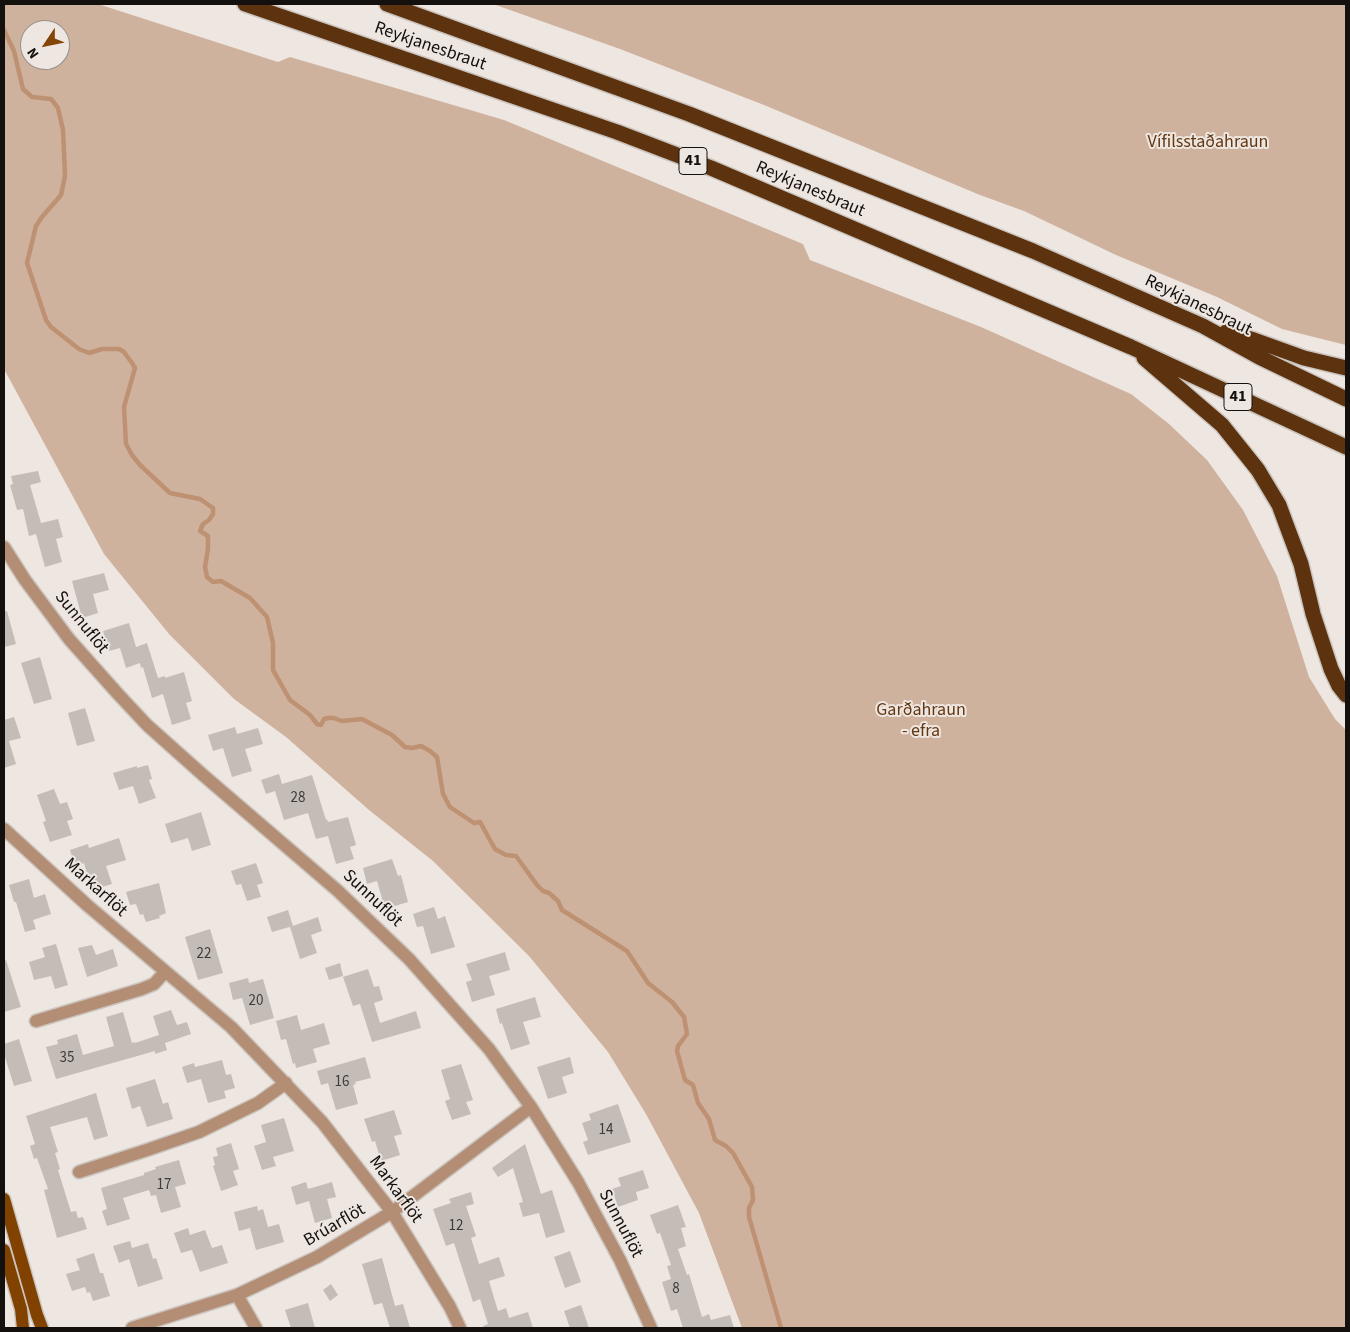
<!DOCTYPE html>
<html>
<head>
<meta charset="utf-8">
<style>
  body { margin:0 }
  #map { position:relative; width:1350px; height:1332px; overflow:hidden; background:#eee6e0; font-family:"Source Sans 3",sans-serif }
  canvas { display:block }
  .frame { position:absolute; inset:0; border:5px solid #13100e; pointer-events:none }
  .north { position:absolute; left:20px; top:20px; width:50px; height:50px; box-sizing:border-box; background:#eee6e0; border:1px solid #96908c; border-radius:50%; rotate:236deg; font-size:14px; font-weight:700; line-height:20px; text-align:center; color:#13100e }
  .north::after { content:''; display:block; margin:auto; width:18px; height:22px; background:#844607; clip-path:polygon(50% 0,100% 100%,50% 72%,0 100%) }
</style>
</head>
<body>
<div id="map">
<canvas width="1350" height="1332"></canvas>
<div class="frame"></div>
<div class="north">N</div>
</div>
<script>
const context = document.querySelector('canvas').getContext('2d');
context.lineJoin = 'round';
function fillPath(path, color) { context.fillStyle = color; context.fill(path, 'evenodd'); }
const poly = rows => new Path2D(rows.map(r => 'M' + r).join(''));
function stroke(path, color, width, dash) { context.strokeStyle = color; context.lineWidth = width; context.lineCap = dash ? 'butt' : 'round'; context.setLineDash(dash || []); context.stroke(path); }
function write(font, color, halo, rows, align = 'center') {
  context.font = font + ' "Source Sans 3",sans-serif'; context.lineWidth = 4; context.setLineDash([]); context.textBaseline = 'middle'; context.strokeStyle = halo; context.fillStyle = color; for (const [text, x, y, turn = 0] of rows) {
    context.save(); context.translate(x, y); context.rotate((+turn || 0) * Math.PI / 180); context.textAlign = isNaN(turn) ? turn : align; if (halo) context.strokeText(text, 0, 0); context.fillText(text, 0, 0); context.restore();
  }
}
const green = poly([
  [4,4,98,4,278,62,290,57,504,120,803,244,810,260,981,327,1131,394,1169,424,1207,460,1243,510,1277,576,1309,677,1335,719,1346,730,1346,1328,742,1328,699,1213,646,1114,608,1052,529,956,433,861,369,810,286,737,234,699,169,634,104,554,4,369],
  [30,30,60,30,60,60,30,60],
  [493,4,1346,4,1346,345,1282,329,1217,297,1116,255,1024,211,980,195,764,105,620,49]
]);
const stream = poly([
  [4,30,14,51,23,89,32,97,51,99,58,108,63,130,65,176,61,195,42,217,36,226,27,263,46,320,51,327,79,349,89,353,102,349,119,349,124,352,132,363,135,368,124,407,126,444,132,455,140,465,170,493,200,499,213,508,213,514,209,520,203,524,200,531,208,536,208,549,205,567,207,577,213,582,221,581,250,598,267,617,273,643,273,670,290,700,310,715,317,724,321,725,324,719,328,718,334,718,342,721,362,719,392,735,405,747,412,748,421,746,430,751,437,757,443,794,450,807,474,823,480,822,495,849,506,855,516,856,537,885,543,891,549,893,558,901,562,910,627,951,648,983,672,1002,684,1017,687,1034,678,1046,677,1051,685,1080,693,1085,698,1103,709,1119,715,1140,726,1146,733,1153,752,1187,753,1200,749,1208,749,1217,781,1328]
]);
const building = poly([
  [38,471,41,482,30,485,41,523,58,519,63,537,56,539,62,562,45,567,36,534,29,536,23,509,17,510,10,485,13,484,11,476],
  [104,573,109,590,93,594,98,613,82,618,72,581],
  [4,611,7,611,16,644,4,647],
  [129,623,136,647,147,643,158,678,165,676,165,678,184,672,192,701,186,703,191,719,172,725,163,694,152,698,143,667,141,668,140,663,126,668,120,648,109,651,103,631],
  [40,657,52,699,34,704,21,663],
  [85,708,95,741,77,746,68,713],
  [14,717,21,738,9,741,16,764,4,768,4,720],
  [235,727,237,734,258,728,263,744,245,749,252,771,232,777,223,748,213,751,208,735],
  [148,765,152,779,149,780,156,798,139,804,133,786,119,790,113,773,137,766,137,768],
  [279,774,282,784,312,775,326,820,327,819,328,822,348,817,356,845,350,847,354,859,336,864,328,836,316,839,308,813,284,820,275,791,266,794,261,780],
  [54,789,60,804,67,802,73,819,67,821,72,835,50,842,43,822,46,821,37,795],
  [201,812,211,845,192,851,188,838,171,843,165,824],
  [119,838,126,860,106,866,112,884,92,890,84,863,75,866,70,850,88,844,89,848],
  [392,859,398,876,401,875,408,902,385,909,377,881,367,884,363,868],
  [256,863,263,883,257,885,261,897,247,901,241,884,236,885,231,871],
  [29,879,34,898,45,894,51,914,33,920,36,929,25,932,16,902,14,902,9,885],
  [159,883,166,913,159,916,160,918,146,922,143,914,140,915,136,904,130,905,126,892],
  [434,907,438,919,445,916,455,947,431,954,423,926,417,927,413,914],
  [288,910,293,926,272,932,267,917],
  [318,917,322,931,311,935,317,953,300,959,290,927],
  [210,929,223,973,198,980,185,937],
  [56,944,68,985,55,989,51,976,34,980,29,962,45,957,42,948],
  [92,945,96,955,113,949,118,966,87,977,78,948],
  [505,952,510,970,489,976,495,995,472,1002,466,982,472,980,466,964],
  [6,960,21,1007,4,1012,4,961],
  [340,963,343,976,329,980,325,968],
  [368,969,374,987,379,986,383,1000,374,1003,380,1023,416,1011,421,1028,372,1042,360,1004,353,1006,343,977],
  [248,978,249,983,263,979,274,1018,250,1025,242,998,233,1000,229,983],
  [535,997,541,1017,523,1022,530,1044,511,1050,502,1023,500,1024,496,1009],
  [171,1010,177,1025,187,1022,191,1034,165,1043,167,1050,155,1054,155,1051,56,1079,46,1047,58,1044,57,1040,77,1034,83,1055,114,1046,106,1017,123,1012,132,1043,135,1042,135,1043,159,1035,153,1016],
  [297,1015,301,1030,324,1023,330,1044,313,1049,317,1062,296,1068,295,1063,293,1064,286,1039,281,1040,276,1021],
  [19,1039,32,1081,14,1086,4,1054,4,1044],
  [365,1057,371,1078,355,1082,356,1084,353,1085,358,1104,336,1110,328,1083,321,1085,317,1071],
  [570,1057,574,1073,562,1077,567,1093,548,1099,537,1067],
  [222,1060,226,1075,231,1074,235,1088,224,1091,226,1098,208,1103,201,1079,187,1083,182,1067,194,1063,195,1067],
  [461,1064,473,1100,466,1102,471,1114,452,1120,445,1101,450,1099,441,1070],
  [155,1079,163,1104,168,1102,173,1119,147,1127,140,1106,132,1109,126,1088],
  [96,1093,108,1136,94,1140,87,1117,50,1127,58,1152,55,1153,60,1169,58,1170,71,1212,76,1211,78,1218,83,1217,87,1229,57,1238,44,1190,48,1189,37,1158,34,1159,30,1146,35,1144,26,1116],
  [618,1104,631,1142,588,1155,583,1142,588,1140,582,1123,591,1120,589,1114],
  [394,1110,402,1134,394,1136,400,1155,381,1161,375,1141,372,1142,364,1119],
  [284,1118,294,1151,273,1157,276,1166,262,1170,254,1146,266,1142,261,1125],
  [231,1143,239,1169,233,1171,238,1185,221,1191,213,1166,215,1165,213,1157,218,1156,216,1148],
  [525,1144,541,1194,552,1190,565,1232,546,1238,539,1213,523,1217,519,1203,523,1202,513,1168,498,1177,492,1168],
  [179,1160,186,1184,175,1187,181,1207,161,1213,156,1195,151,1196,149,1190,123,1198,130,1219,107,1226,102,1211,107,1209,101,1188,144,1175,144,1173,156,1169,155,1167],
  [643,1170,649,1188,636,1192,638,1200,618,1207,612,1189,621,1186,618,1178],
  [306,1182,308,1189,332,1182,336,1197,327,1199,332,1218,315,1223,309,1201,296,1205,291,1187],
  [471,1192,474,1204,466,1206,476,1236,471,1238,479,1264,499,1257,505,1276,489,1281,498,1311,506,1308,509,1318,528,1312,533,1328,484,1328,483,1326,488,1324,480,1299,473,1302,454,1243,446,1246,433,1209,451,1203,449,1199],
  [678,1205,686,1227,681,1228,686,1246,678,1249,687,1275,689,1274,702,1317,709,1314,711,1320,730,1315,734,1328,683,1328,677,1309,671,1311,662,1282,671,1279,667,1266,671,1265,660,1233,657,1234,650,1215],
  [257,1206,258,1211,263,1209,268,1227,279,1224,284,1242,256,1250,250,1228,239,1231,234,1212],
  [188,1228,190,1235,205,1230,212,1248,222,1245,228,1263,200,1272,192,1250,181,1253,174,1233],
  [130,1241,132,1248,148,1243,153,1259,156,1258,163,1279,138,1287,129,1259,119,1263,113,1246],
  [570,1251,581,1282,565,1288,554,1257],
  [94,1253,100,1273,103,1273,110,1296,93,1301,90,1292,87,1293,85,1287,72,1291,66,1274,80,1270,76,1259],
  [382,1258,395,1306,403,1304,410,1328,390,1328,382,1303,374,1305,362,1264],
  [331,1284,338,1295,330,1301,323,1290],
  [308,1303,315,1328,291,1328,285,1310],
  [581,1305,589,1328,570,1328,564,1311]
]);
const minor = poly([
  [4,547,25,580,69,639,118,694,147,725,203,775,338,891,409,959,489,1049,531,1107,578,1182,620,1260,651,1328],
  [4,829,87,905,231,1027,322,1122,392,1212,450,1307,460,1328],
  [36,1021,142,989,154,984,165,972],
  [79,1172,147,1150,199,1132,258,1103,286,1083],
  [237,1295,256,1328],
  [132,1328,237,1295,317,1257,392,1212,531,1107]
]);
const major = poly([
  [4,1199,37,1315,42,1328],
  [4,1250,21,1309,23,1328]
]);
const highway = poly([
  [245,4,617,132,711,168,1131,347,1346,447],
  [387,4,689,114,1033,251,1203,326,1259,357,1346,399],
  [1226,332,1254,340,1304,358,1346,368],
  [1144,358,1222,425,1258,470,1279,505,1286,524,1301,564,1313,614,1331,669,1339,686,1346,695]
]);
const numberNames = [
  ["28",298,799],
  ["22",204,955],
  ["20",256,1002],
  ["35",67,1059],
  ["16",342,1083],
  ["14",606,1131],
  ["17",164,1186],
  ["12",456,1227],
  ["8",676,1290]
];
const shields = [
  [693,161,28],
  [1238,397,28]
];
const shieldNames = [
  ["41",693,161],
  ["41",1238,397]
];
const streetNames = [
  ["Reykjanesbraut",430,47,19],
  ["Reykjanesbraut",810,190,23],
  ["Reykjanesbraut",1198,306,26],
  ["Sunnuflöt",81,623,51],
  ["Markarflöt",95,888,42],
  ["Sunnuflöt",372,899,43],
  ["Markarflöt",395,1190,54],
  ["Sunnuflöt",620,1224,62],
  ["Brúarflöt",335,1226,-30]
];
const parkNames = [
  ["Vífilsstaðahraun",1208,143],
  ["Garðahraun",921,711],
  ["- efra",921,732]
];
fillPath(green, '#cfb29d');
stroke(stream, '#bd9171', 4.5);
fillPath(building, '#c4bcb6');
stroke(minor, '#cbc4be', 15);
stroke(major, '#cbc4be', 15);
stroke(highway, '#cbc4be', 18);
stroke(minor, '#b38e74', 12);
stroke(major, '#814200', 12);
stroke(highway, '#5d320e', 15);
write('15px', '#3f3b38', null, numberNames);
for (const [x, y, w] of shields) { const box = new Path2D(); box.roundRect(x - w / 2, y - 13.5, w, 27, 4); context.fillStyle = '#eee6e0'; context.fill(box); stroke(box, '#13100e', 1); }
write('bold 16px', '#13100e', null, shieldNames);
write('18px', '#13100e', '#eee6e0', streetNames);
write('18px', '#633712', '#eee6e0', parkNames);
</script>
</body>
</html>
